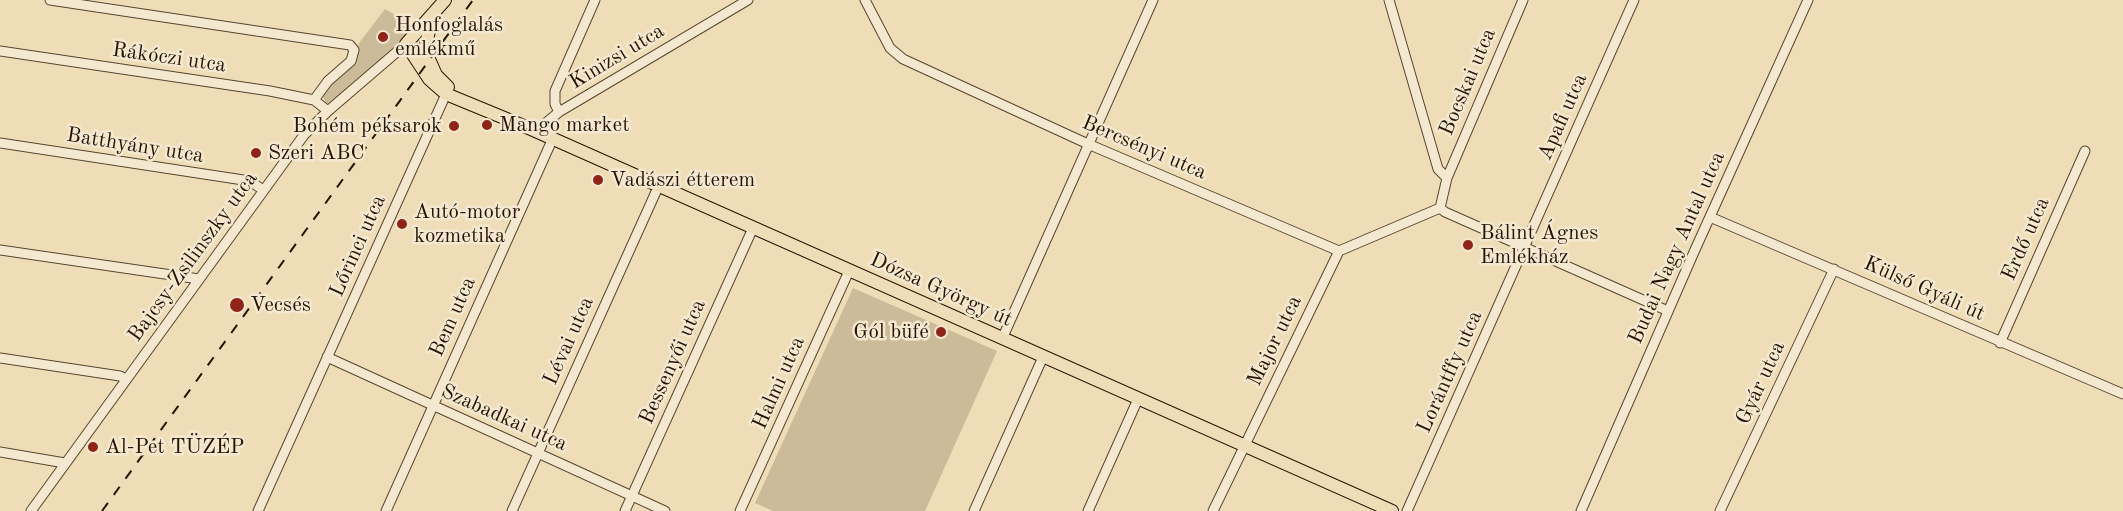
<!DOCTYPE html>
<html>
<head>
<meta charset="utf-8">
<style>
  body { margin:0 }
  canvas { display:block; background:#eeddb7 }
</style>
</head>
<body>
<canvas width="2123" height="511"></canvas>
<script>
const context = document.querySelector('canvas').getContext('2d');
context.lineJoin = 'round';
function fillPath(path, color) { context.fillStyle = color; context.fill(path, 'evenodd'); }
const poly = rows => new Path2D(rows.map(r => 'M' + r).join(''));
function stroke(path, color, width, dash) { context.strokeStyle = color; context.lineWidth = width; context.lineCap = dash ? 'butt' : 'round'; context.setLineDash(dash || []); context.stroke(path); }
function write(font, color, halo, rows, align = 'center') {
  context.font = font + ' "Old Standard TT",serif'; context.lineWidth = 5; context.setLineDash([]); context.textBaseline = 'middle'; context.strokeStyle = halo; context.fillStyle = color; for (const [text, x, y, turn = 0] of rows) {
    context.save(); context.translate(x, y); context.rotate((+turn || 0) * Math.PI / 180); context.textAlign = isNaN(turn) ? turn : align; if (halo) context.strokeText(text, 0, 0); context.fillText(text, 0, 0); context.restore();
  }
}
const green = poly([
  [385,9,416,27,332,103,326,103,322,95,335,79,355,63,359,43],
  [853,288,997,351,925,511,773,511,755,503]
]);
const stream = poly([
  [367,221,383,197]
]);
const minor = poly([
  [50,0,350,45,354,50,351,61,328,81,314,100],
  [865,0,890,48,903,59,1088,144,1339,251,1440,208],
  [1389,0,1438,169,1447,178],
  [0,51,270,91,314,100,328,111],
  [559,112,555,104,555,91,595,0],
  [542,134,547,122,559,112,748,0],
  [0,143,250,181,263,190],
  [1440,208,1445,212,1668,311],
  [1440,208,1447,178,1523,0],
  [1710,217,2123,394],
  [0,250,199,279],
  [1002,339,1153,0],
  [2000,343,2085,151],
  [327,357,665,511],
  [0,358,120,376,126,379],
  [0,452,65,463],
  [31,511,304,135,328,111,406,44],
  [258,511,446,94],
  [386,511,553,138],
  [512,511,659,185],
  [625,511,753,228],
  [740,511,849,271],
  [974,511,1043,357],
  [1088,511,1138,399],
  [1213,511,1339,251],
  [1407,511,1634,0],
  [1581,511,1694,252,1808,0],
  [1720,511,1834,269]
]);
const major = poly([
  [432,16,425,50,436,75,448,87],
  [406,44,429,79,446,94,531,129,1392,511],
  [406,44,445,0]
]);
const rail = poly([
  [102,511,473,0]
]);
const markers = [
  [383,37,6,"#8f2418"],
  [487,125,6,"#8f2418"],
  [454,126,6,"#8f2418"],
  [256,153,6,"#8f2418"],
  [598,180,6,"#8f2418"],
  [402,224,6,"#8f2418"],
  [1468,245,6,"#8f2418"],
  [237,305,8,"#8f2418"],
  [941,332,6,"#8f2418"],
  [93,447,6,"#8f2418"]
];
const poiNames = [
  ["Honfoglalás",395,25],
  ["emlékmű",395,49],
  ["Mango market",499,125],
  ["Bohém péksarok",442,126,"right"],
  ["Szeri ABC",268,153],
  ["Vadászi étterem",610,180],
  ["Autó-motor",414,212],
  ["kozmetika",414,236],
  ["Bálint Ágnes",1480,233],
  ["Emlékház",1480,257],
  ["Vecsés",250,305],
  ["Gól büfé",929,332,"right"],
  ["Al-Pet TÜZÉP",105,447]
];
const streetNames = [
  ["Kinizsi utca",617,57,-31],
  ["Rákóczi utca",169,58,8],
  ["Bocskai utca",1468,82,-67],
  ["Apafi utca",1563,117,-66],
  ["Batthyány utca",135,146,9],
  ["Bercsényi utca",1144,148,23],
  ["Erdő utca",2026,239,-66],
  ["Lőrinci utca",358,246,-66],
  ["Budai Nagy Antal utca",1677,248,-66],
  ["Bajcsy-Zsilinszky utca",193,257,-54],
  ["Külső Gyáli út",1924,289,24],
  ["Dózsa György út",941,290,24],
  ["Bem utca",453,317,-66],
  ["Lévai utca",569,341,-66],
  ["Major utca",1275,341,-64],
  ["Bessenyői utca",673,362,-66],
  ["Lorántffy utca",1450,372,-66],
  ["Halmi utca",779,383,-66],
  ["Gyár utca",1761,383,-65],
  ["Szabadkai utca",504,418,24]
];
fillPath(green, '#ccbb98');
stroke(stream, '#756349', 2);
stroke(minor, '#58462e', 11);
stroke(major, '#261301', 14);
stroke(minor, '#f4e9d0', 9);
stroke(major, '#eeddb7', 12);
stroke(rail, '#261301', 2, [10, 10]);
for (const [x, y, r, color] of markers) { const dot = new Path2D(); dot.arc(x, y, r, 0, 2 * Math.PI); context.fillStyle = color; context.fill(dot); stroke(dot, '#f4e9d0', 2); }
write('21px', '#261301', '#f4e9d0', poiNames, 'left');
write('21px', '#261301', '#f4e9d0', streetNames);
</script>
</body>
</html>
